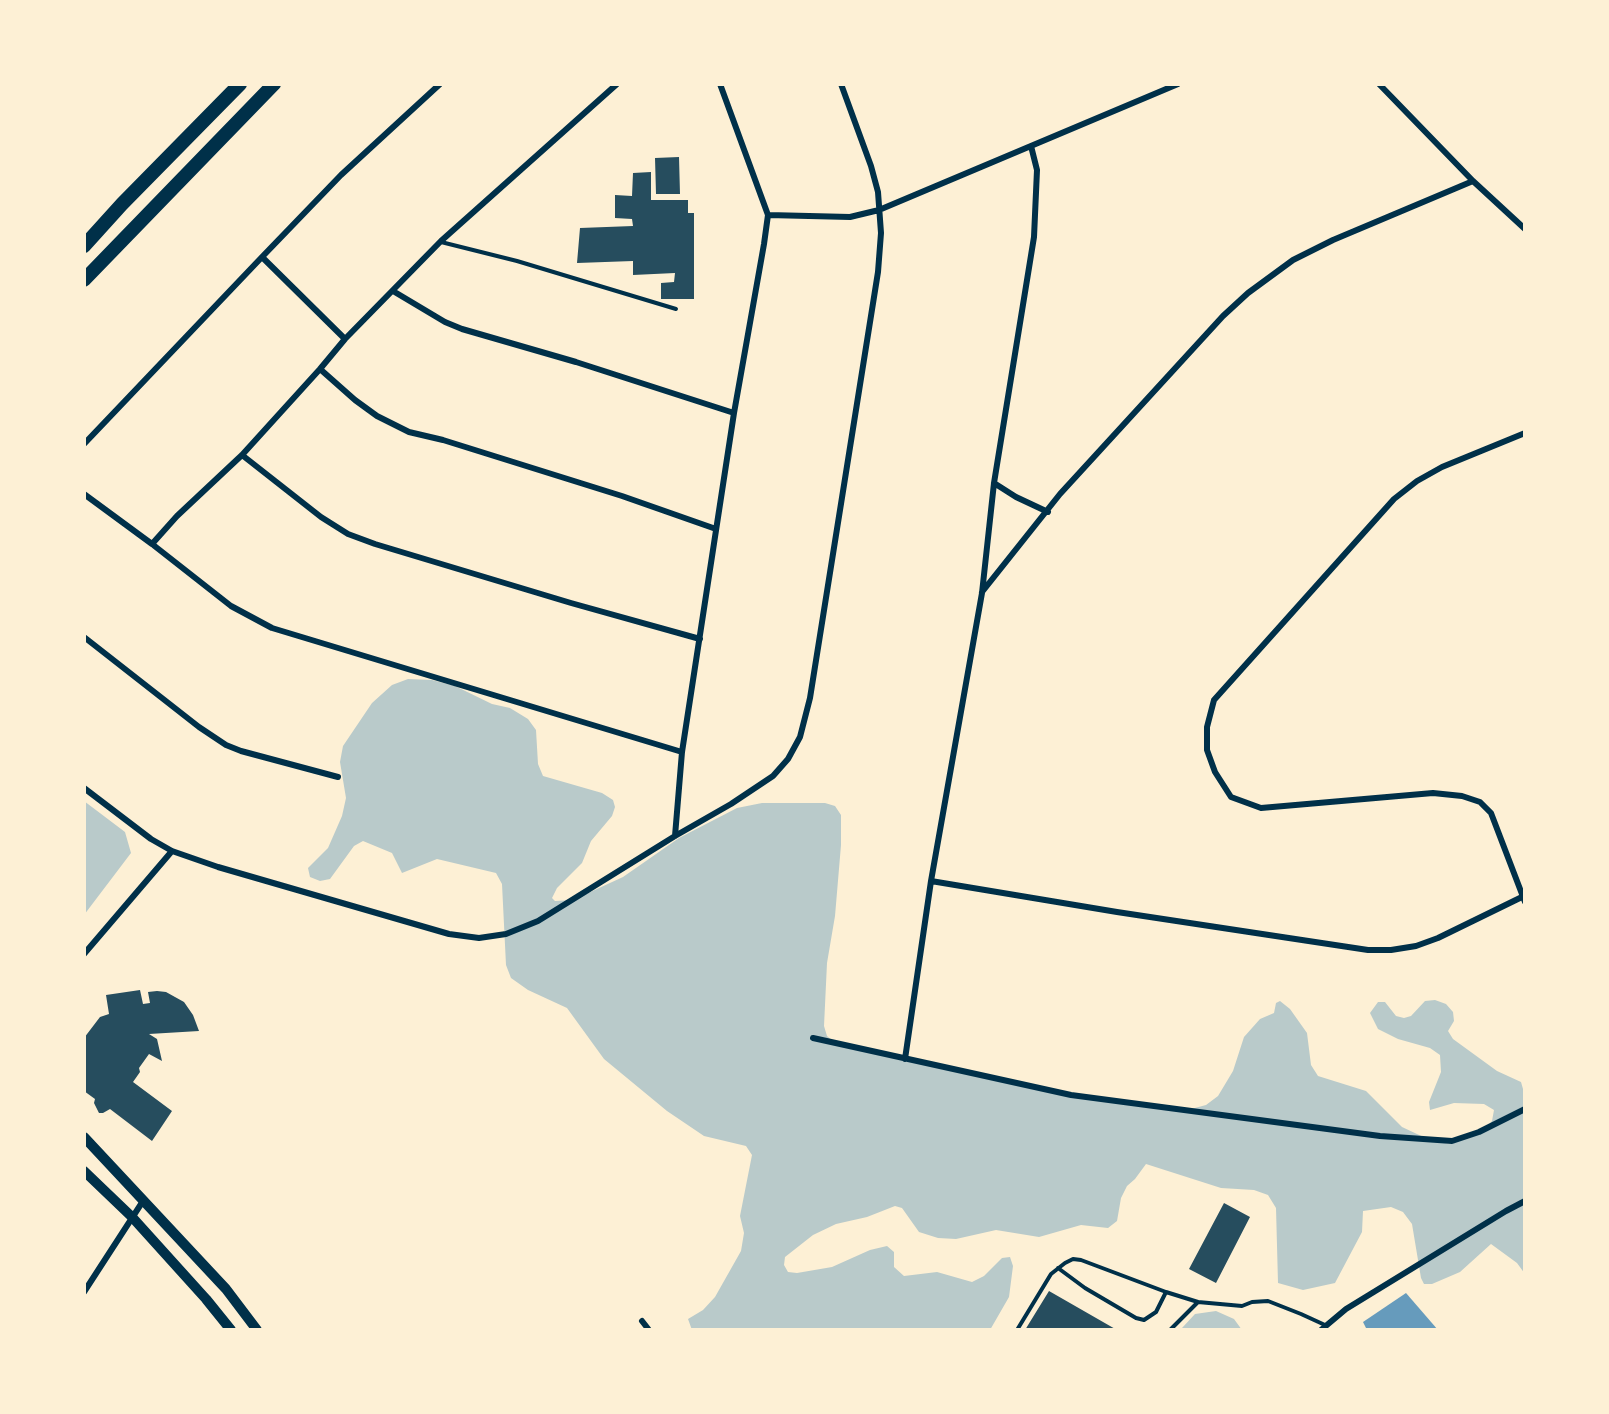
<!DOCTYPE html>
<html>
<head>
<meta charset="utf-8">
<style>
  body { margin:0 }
  #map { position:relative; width:1609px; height:1414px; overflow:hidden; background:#fdf0d5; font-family:Signika,sans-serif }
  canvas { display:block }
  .frame { position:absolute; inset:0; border:86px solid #fdf0d5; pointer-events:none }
</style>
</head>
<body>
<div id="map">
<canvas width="1609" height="1414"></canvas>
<div class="frame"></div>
</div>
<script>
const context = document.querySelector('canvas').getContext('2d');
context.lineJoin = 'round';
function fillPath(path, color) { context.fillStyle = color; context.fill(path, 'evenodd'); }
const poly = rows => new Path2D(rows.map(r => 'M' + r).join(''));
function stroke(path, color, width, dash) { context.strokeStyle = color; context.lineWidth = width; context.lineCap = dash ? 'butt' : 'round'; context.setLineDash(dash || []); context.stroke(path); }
const green = poly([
  [408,679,432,680,455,686,492,704,510,708,528,719,536,730,538,764,543,776,602,793,613,800,615,807,612,816,591,841,582,863,557,888,552,898,555,901,573,900,623,877,679,838,737,808,762,803,825,803,835,806,841,815,841,845,835,916,827,963,824,1026,827,1036,835,1043,1102,1101,1191,1109,1206,1105,1218,1096,1233,1071,1244,1037,1260,1019,1274,1013,1276,1003,1280,1001,1290,1009,1307,1033,1311,1065,1318,1076,1366,1091,1402,1127,1432,1141,1451,1144,1483,1131,1492,1121,1494,1110,1484,1104,1454,1103,1430,1110,1429,1102,1441,1072,1440,1055,1430,1048,1398,1039,1378,1029,1370,1013,1378,1002,1385,1002,1396,1016,1404,1018,1411,1016,1425,1001,1435,1000,1446,1004,1453,1012,1454,1021,1448,1031,1453,1039,1497,1071,1521,1082,1525,1096,1525,1274,1517,1263,1491,1244,1460,1272,1432,1284,1424,1284,1421,1278,1412,1224,1403,1212,1391,1207,1363,1211,1362,1232,1335,1283,1303,1290,1278,1283,1276,1208,1268,1195,1254,1190,1221,1188,1146,1164,1135,1179,1127,1186,1121,1198,1117,1221,1108,1228,1081,1225,1039,1237,996,1230,956,1239,938,1238,919,1232,902,1208,895,1206,867,1217,836,1224,813,1235,785,1257,784,1265,788,1272,797,1273,832,1267,870,1250,887,1246,894,1252,894,1267,904,1276,937,1272,972,1282,984,1276,1002,1258,1010,1257,1013,1266,1009,1297,990,1330,692,1330,688,1319,703,1310,715,1297,741,1251,744,1233,740,1216,752,1155,746,1146,704,1136,667,1111,604,1059,567,1008,528,990,511,978,506,965,502,884,496,873,437,859,402,873,392,853,363,841,354,846,330,879,320,881,310,877,308,868,328,848,342,816,346,798,340,762,343,746,372,703,392,685],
  [84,801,125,832,131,853,84,915],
  [1216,1311,1234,1319,1242,1330,1182,1330,1182,1328,1195,1314]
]);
const water = poly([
  [1406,1293,1438,1330,1367,1330,1363,1322]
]);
const building = poly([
  [679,157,680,194,656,194,655,158],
  [651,172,651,200,688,200,688,213,694,213,694,299,661,299,661,283,674,282,675,273,633,275,633,261,577,263,580,228,633,226,632,219,615,218,615,195,632,196,633,173],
  [140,990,143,1004,150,1003,148,992,157,991,166,992,184,1002,193,1015,199,1031,149,1034,157,1039,162,1061,149,1054,139,1068,140,1072,133,1082,172,1111,152,1141,110,1109,103,1113,99,1113,94,1103,95,1099,84,1091,84,1038,100,1017,109,1014,106,995],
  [1224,1203,1250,1217,1216,1283,1189,1269],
  [1049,1291,1117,1330,1025,1330]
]);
const service = poly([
  [441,242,517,261,676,309],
  [1058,1268,1085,1288,1136,1318,1144,1320,1156,1312,1166,1292],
  [1017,1330,1051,1274,1065,1263,1073,1259,1081,1260,1166,1292,1198,1302],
  [1170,1330,1198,1302,1242,1306,1252,1302,1268,1301,1301,1314,1325,1325]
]);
const minor = poly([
  [1379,84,1473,181,1525,229],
  [768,215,850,217,879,210,1178,84],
  [262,257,345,339],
  [393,291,445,322,462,329,576,362,734,413],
  [320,369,355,400,377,416,409,432,443,440,622,496,716,529],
  [1525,433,1442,467,1417,481,1394,499,1214,700,1207,727,1207,750,1215,772,1231,797,1261,808,1433,793,1462,796,1480,802,1491,813,1525,902],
  [84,444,262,257,341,175,440,84],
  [242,455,321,517,348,534,375,544,571,603,700,639],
  [994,483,1016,497,1048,512],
  [84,494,152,544,231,606,272,628,682,752],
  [152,544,177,516,242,455,320,369,345,339,441,241,617,84],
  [982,592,1060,494,1223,316,1248,293,1293,260,1333,240,1473,181],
  [84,637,199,727,226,745,241,751,338,777],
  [84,788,151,839,172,851,218,867,449,934,479,938,506,934,538,921,675,836,731,804,773,776,788,759,800,737,810,698,878,272,881,233,878,192,871,166,841,84],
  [675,836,682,752,734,413,764,244,768,215,720,84],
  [931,881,1117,912,1368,950,1391,950,1416,946,1438,938,1524,896],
  [84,954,172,851],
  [813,1038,1071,1095,1380,1136,1452,1141,1479,1132,1525,1109],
  [905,1059,931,881,982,593,994,483,1034,237,1037,170,1031,146],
  [84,1292,143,1201],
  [642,1321,649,1330],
  [1321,1330,1346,1309,1506,1211,1525,1201]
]);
const secondary = poly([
  [84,1137,226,1289,257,1330],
  [84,1171,132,1217,206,1299,231,1330]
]);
const motorway = poly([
  [84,246,122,204,240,84],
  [84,280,274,84]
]);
fillPath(green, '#b9caca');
fillPath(water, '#669bbc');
fillPath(building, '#264d5e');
stroke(service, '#003049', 4);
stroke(minor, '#003049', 6);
stroke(secondary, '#003049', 10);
stroke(motorway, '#003049', 14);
</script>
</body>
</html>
